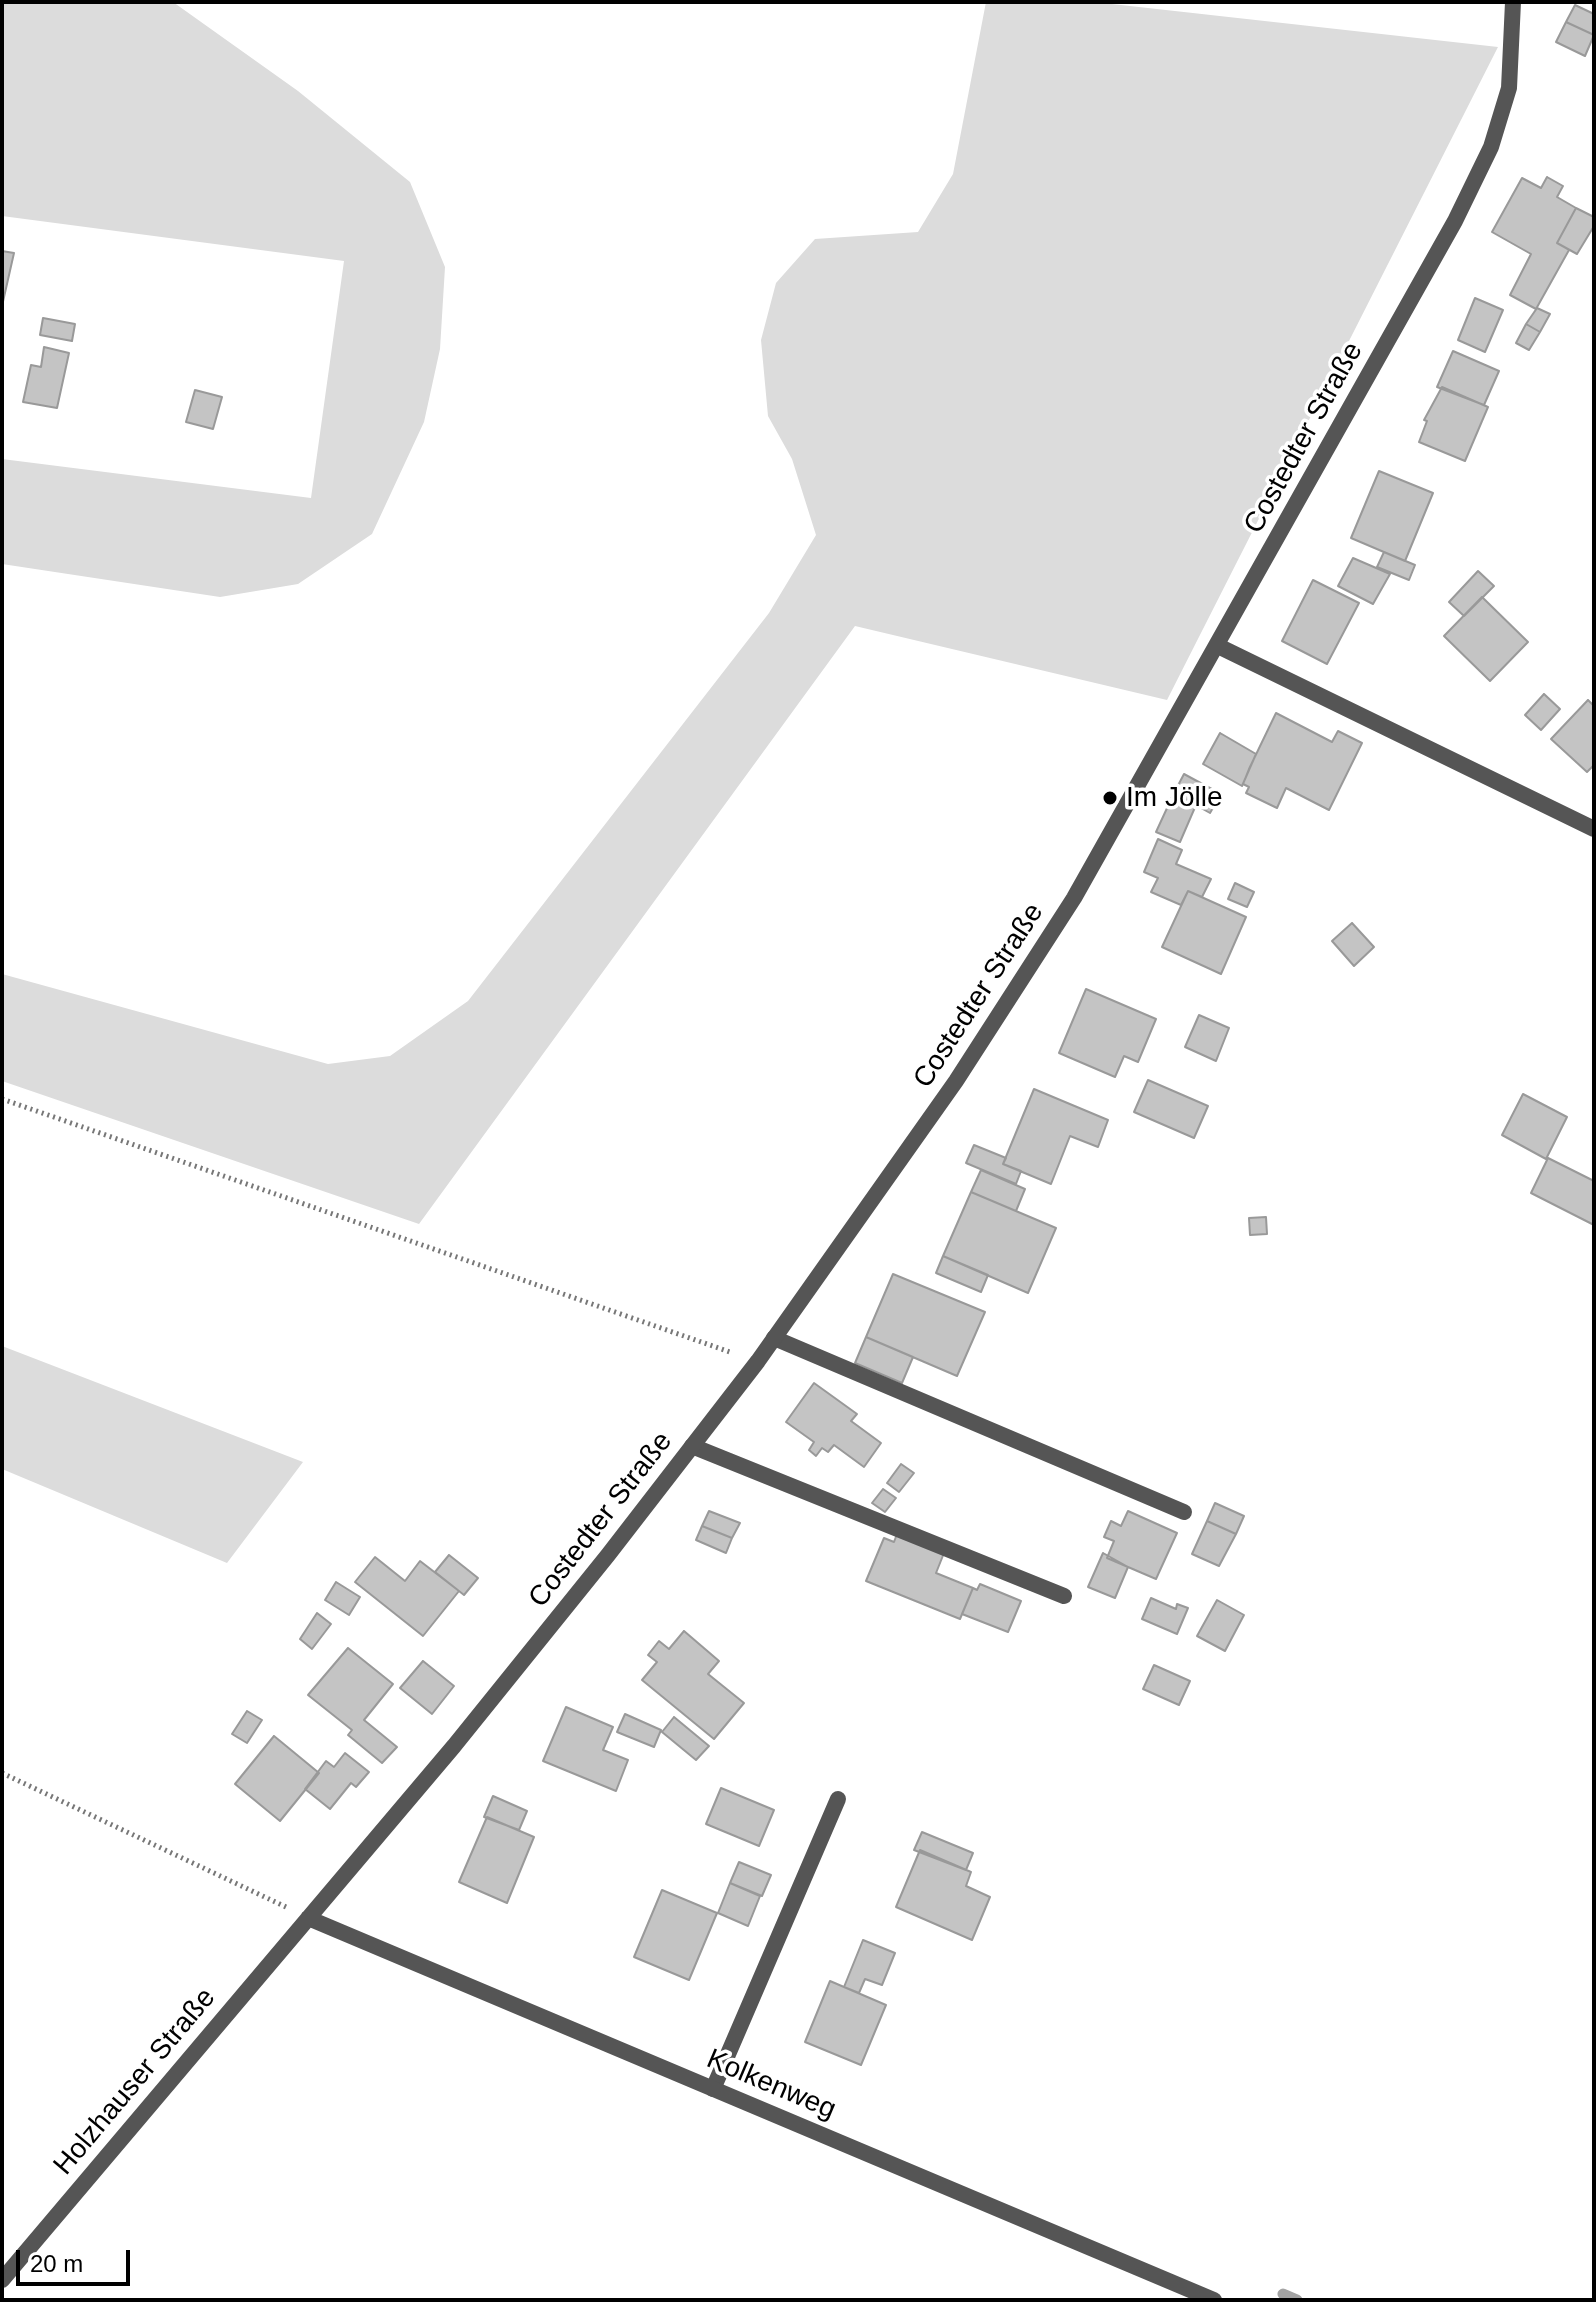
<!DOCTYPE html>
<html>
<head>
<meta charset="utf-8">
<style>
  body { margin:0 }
  #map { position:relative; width:1596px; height:2302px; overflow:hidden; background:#fff; font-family:Arial,sans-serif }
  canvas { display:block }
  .frame { position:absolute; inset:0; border:4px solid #000; pointer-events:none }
  .scale { position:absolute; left:16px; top:2250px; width:114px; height:36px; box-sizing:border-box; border:4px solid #000; border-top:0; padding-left:10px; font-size:24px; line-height:28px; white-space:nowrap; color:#000; -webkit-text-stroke:6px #fff; paint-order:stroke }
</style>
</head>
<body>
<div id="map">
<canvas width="1596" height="2302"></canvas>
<div class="frame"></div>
<div class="scale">20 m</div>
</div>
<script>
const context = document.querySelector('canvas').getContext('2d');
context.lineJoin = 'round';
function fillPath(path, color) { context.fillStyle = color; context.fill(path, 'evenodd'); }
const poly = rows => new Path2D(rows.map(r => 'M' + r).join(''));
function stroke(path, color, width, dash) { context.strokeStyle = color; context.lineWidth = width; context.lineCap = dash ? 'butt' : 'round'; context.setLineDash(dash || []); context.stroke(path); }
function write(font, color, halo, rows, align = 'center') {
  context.font = font + ' Arial,sans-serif'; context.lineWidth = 7; context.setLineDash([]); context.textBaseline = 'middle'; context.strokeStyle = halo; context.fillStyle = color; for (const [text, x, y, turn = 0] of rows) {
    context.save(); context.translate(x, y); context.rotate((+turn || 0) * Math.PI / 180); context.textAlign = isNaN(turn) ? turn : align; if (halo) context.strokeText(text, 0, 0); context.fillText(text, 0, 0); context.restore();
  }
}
const green = poly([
  [2,2,173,2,298,91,410,182,445,267,440,349,424,422,372,534,298,584,220,597,2,564,2,459,311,498,344,261,2,216],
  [986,2,1094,2,1498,47,1167,700,855,626,419,1224,2,1081,2,974,328,1064,390,1056,468,1001,769,613,816,535,792,459,768,416,761,340,776,283,815,239,918,232,953,174],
  [2,1346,303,1462,227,1563,2,1469]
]);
const stream = poly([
  [1283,2294,1297,2300]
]);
const building = poly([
  [1575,5,1594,14,1594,35,1566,22,1575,5],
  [1566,22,1594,35,1585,56,1556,42,1566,22],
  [1547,177,1563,186,1557,197,1576,208,1557,243,1569,250,1536,309,1510,295,1531,254,1492,232,1522,178,1541,188,1547,177],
  [1576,208,1594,217,1594,226,1577,254,1557,243,1576,208],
  [2,251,14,253,2,306,2,251],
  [1475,298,1503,310,1485,352,1458,340,1475,298],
  [1537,308,1550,314,1540,332,1526,324,1537,308],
  [43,318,75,324,72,341,40,335,43,318],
  [1526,324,1540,332,1529,350,1516,343,1526,324],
  [44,347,69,353,57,408,23,402,31,365,41,367,44,347],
  [1453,351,1499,371,1484,405,1437,387,1453,351],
  [1442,387,1488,407,1465,461,1419,442,1427,421,1424,420,1442,387],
  [195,390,222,397,213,429,186,422,195,390],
  [1379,471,1433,493,1405,561,1351,538,1379,471],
  [1384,552,1415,565,1409,580,1377,567,1384,552],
  [1353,558,1390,574,1373,604,1338,586,1353,558],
  [1478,571,1494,586,1464,616,1449,602,1478,571],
  [1313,580,1359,603,1327,664,1282,641,1313,580],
  [1482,597,1528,642,1490,681,1444,636,1482,597],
  [1544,694,1560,709,1541,730,1525,715,1544,694],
  [1588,700,1594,706,1594,765,1587,772,1551,739,1588,700],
  [1276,713,1332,742,1338,731,1362,743,1329,810,1286,788,1277,808,1246,793,1249,787,1243,784,1249,769,1276,713],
  [1220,733,1256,754,1242,786,1203,764,1220,733],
  [1184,774,1221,794,1210,813,1174,793,1184,774],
  [1174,793,1196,805,1180,842,1156,832,1174,793],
  [1158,839,1182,850,1176,864,1211,879,1202,897,1188,891,1181,905,1151,892,1158,878,1144,872,1158,839],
  [1235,883,1254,892,1247,907,1228,899,1235,883],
  [1188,891,1246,917,1221,974,1162,947,1188,891],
  [1352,923,1374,947,1354,966,1332,941,1352,923],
  [1086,989,1156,1019,1138,1062,1124,1056,1115,1077,1059,1053,1086,989],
  [1199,1015,1229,1028,1216,1061,1185,1047,1199,1015],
  [1148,1080,1208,1106,1194,1138,1134,1112,1148,1080],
  [1034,1089,1108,1120,1098,1147,1070,1136,1051,1184,1003,1164,1034,1089],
  [1523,1094,1567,1117,1546,1159,1502,1135,1523,1094],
  [974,1145,1006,1158,1003,1164,1021,1171,1016,1184,966,1163,974,1145],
  [1548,1158,1594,1181,1594,1225,1531,1193,1548,1158],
  [981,1170,1025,1189,1016,1211,971,1192,981,1170],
  [971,1192,1056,1228,1028,1293,943,1256,971,1192],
  [1266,1217,1267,1234,1250,1235,1249,1218,1266,1217],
  [943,1256,988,1275,981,1292,936,1273,943,1256],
  [893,1274,985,1312,957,1376,866,1337,893,1274],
  [866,1337,913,1357,902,1383,855,1363,866,1337],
  [814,1383,857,1414,851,1421,881,1443,864,1467,834,1445,828,1452,822,1448,816,1456,809,1450,814,1442,786,1422,814,1383],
  [901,1464,914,1473,899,1492,887,1483,901,1464],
  [883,1489,896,1498,885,1512,872,1503,883,1489],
  [1215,1503,1244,1516,1236,1534,1207,1521,1215,1503],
  [709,1511,740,1523,732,1538,702,1526,709,1511],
  [1128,1511,1177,1533,1156,1579,1107,1558,1114,1541,1104,1537,1111,1521,1121,1526,1128,1511],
  [1207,1521,1236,1534,1219,1566,1192,1554,1207,1521],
  [702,1526,732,1538,726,1553,696,1540,702,1526],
  [897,1534,944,1553,936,1573,973,1588,960,1619,866,1581,884,1538,894,1542,897,1534],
  [1103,1553,1128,1567,1115,1598,1088,1587,1103,1553],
  [449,1555,478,1578,464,1595,435,1572,449,1555],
  [375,1557,405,1581,420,1561,459,1591,423,1636,355,1582,375,1557],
  [336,1582,360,1597,349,1615,325,1600,336,1582],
  [980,1584,1021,1601,1008,1632,962,1614,973,1588,977,1590,980,1584],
  [1151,1598,1176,1609,1177,1604,1188,1608,1177,1634,1142,1619,1151,1598],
  [1217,1600,1244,1615,1225,1651,1197,1636,1217,1600],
  [317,1613,331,1624,312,1649,300,1639,317,1613],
  [684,1631,719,1661,708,1674,744,1703,714,1739,642,1680,657,1662,648,1655,659,1641,669,1649,684,1631],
  [348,1648,393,1684,364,1720,397,1747,382,1763,348,1735,352,1730,308,1695,348,1648],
  [423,1661,454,1686,432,1714,400,1688,423,1661],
  [1154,1665,1190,1681,1179,1705,1143,1689,1154,1665],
  [566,1707,613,1727,603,1750,628,1760,616,1791,543,1761,566,1707],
  [247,1711,262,1720,247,1743,232,1734,247,1711],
  [625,1714,661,1730,654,1747,617,1732,625,1714],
  [674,1717,709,1746,696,1760,662,1732,674,1717],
  [274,1736,319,1773,280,1821,235,1784,274,1736],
  [345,1753,369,1772,356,1787,351,1783,330,1809,305,1789,326,1761,334,1767,345,1753],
  [721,1788,774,1810,759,1846,706,1824,721,1788],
  [493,1796,527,1811,519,1830,484,1817,493,1796],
  [487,1817,534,1837,507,1903,459,1882,487,1817],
  [922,1832,973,1853,966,1870,914,1850,922,1832],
  [920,1850,971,1872,966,1886,990,1897,972,1940,896,1907,920,1850],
  [739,1862,771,1875,762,1896,730,1883,739,1862],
  [730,1883,760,1896,748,1926,718,1913,730,1883],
  [662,1890,717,1913,689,1980,634,1957,662,1890],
  [863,1940,895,1953,882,1985,865,1979,859,1993,844,1987,863,1940],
  [830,1981,886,2005,861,2065,805,2042,830,1981]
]);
const path = poly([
  [2,1099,730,1352],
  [2,1773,286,1907]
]);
const service = poly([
  [774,1338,1184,1512],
  [692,1446,1064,1596],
  [713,2089,838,1799]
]);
const minor = poly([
  [1218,646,1594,829],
  [308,1918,1214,2300],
  [2,2280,454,1746,608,1555,758,1361,956,1081,1074,898,1455,221,1491,147,1509,88,1513,2]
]);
const markers = [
  [1110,798,8,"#000"]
];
const streetNames = [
  ["Costedter Straße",1304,438,-61],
  ["Costedter Straße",979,996,-57],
  ["Costedter Straße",601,1520,-52],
  ["Holzhauser Straße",135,2082,-50],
  ["Kolkenweg",771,2085,23]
];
const poiNames = [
  ["Im Jölle",1126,798]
];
fillPath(green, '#dcdcdc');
stroke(stream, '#a3a3a3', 11);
fillPath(building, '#c4c4c4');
stroke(building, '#999', 2);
stroke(path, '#777', 5, [2, 4]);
stroke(service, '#555', 16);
stroke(minor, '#555', 16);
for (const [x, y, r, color] of markers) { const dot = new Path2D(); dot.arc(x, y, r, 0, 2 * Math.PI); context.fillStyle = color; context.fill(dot); stroke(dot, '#fff', 3); }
write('28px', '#000', '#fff', streetNames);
write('28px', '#000', '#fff', poiNames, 'left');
</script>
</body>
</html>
